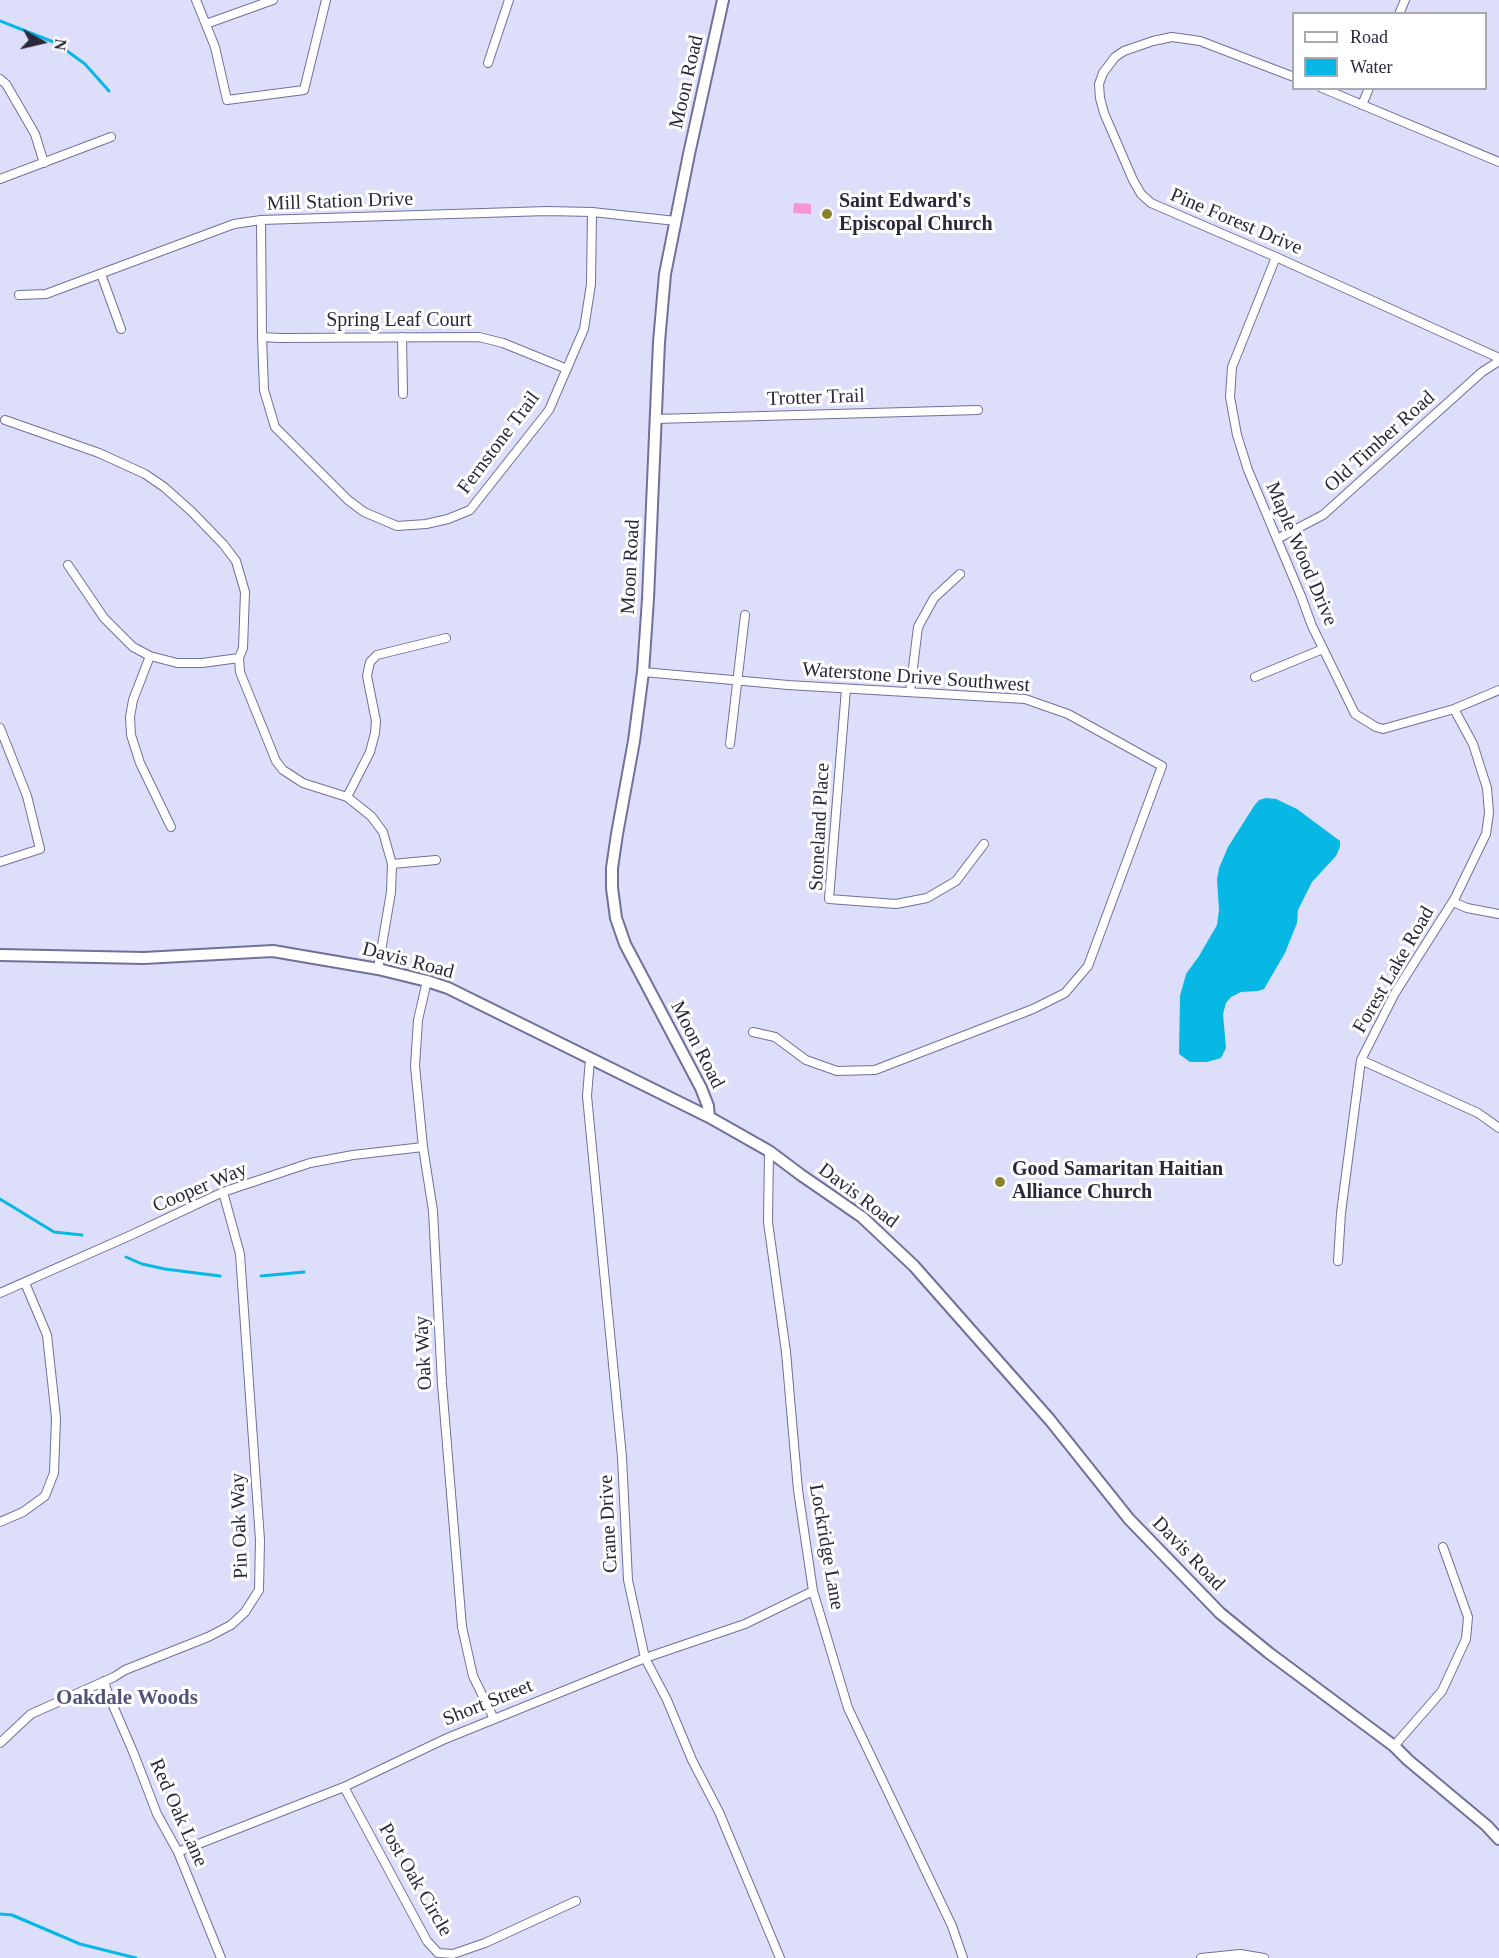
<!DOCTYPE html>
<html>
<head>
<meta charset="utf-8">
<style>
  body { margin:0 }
  #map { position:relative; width:1499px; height:1958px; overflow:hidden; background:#dddefa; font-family:Georgia,serif }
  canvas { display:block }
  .legend { position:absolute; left:1292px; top:12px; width:195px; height:78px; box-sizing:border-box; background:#fff; border:2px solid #a9a9b1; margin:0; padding:8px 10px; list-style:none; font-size:18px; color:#29293b }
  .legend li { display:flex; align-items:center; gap:12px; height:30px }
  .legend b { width:30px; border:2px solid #a9a9b1 }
  .north { position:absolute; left:12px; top:12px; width:60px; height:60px; -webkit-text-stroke:4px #fff; paint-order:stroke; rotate:98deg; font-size:16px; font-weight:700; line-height:24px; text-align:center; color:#29293b }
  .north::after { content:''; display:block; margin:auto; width:21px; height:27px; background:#29293b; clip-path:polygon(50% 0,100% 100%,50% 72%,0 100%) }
</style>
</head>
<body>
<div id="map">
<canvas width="1499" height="1958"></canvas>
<ul class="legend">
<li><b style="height:8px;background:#fff"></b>Road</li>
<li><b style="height:16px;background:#07b8e5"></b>Water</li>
</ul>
<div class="north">N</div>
</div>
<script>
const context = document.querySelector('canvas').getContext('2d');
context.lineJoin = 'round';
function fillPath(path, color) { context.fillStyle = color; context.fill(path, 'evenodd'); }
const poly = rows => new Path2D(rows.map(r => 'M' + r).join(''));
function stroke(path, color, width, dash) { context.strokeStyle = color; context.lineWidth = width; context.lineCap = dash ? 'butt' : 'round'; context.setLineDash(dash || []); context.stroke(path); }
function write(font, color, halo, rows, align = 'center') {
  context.font = font + ' Georgia,serif'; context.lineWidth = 6; context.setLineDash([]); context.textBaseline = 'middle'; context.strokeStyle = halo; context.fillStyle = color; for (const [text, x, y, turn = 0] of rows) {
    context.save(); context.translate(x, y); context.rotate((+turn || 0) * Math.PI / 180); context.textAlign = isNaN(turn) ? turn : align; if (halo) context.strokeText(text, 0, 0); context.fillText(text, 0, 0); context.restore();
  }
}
const green = poly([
  [794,203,811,204,811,214,793,213]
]);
const water = poly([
  [1266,798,1276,799,1297,809,1340,841,1340,847,1336,856,1312,882,1298,910,1297,923,1285,953,1264,989,1258,991,1241,992,1231,997,1226,1003,1223,1014,1226,1048,1221,1058,1207,1062,1190,1062,1179,1054,1180,996,1186,974,1199,956,1217,925,1219,910,1217,880,1219,868,1228,847,1254,806,1259,800]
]);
const stream = poly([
  [0,21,56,43,85,64,109,91],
  [0,1199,54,1232,82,1235],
  [126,1257,142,1264,165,1269,220,1276],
  [261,1276,304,1272],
  [0,1914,12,1915,80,1944,136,1958]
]);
const street = poly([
  [196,0,215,47,227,100,304,90,326,0],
  [1399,14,1405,0],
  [206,24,273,0],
  [488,63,509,0],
  [1294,77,1200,41,1172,37,1153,41,1124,51,1115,57,1103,73,1099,84,1100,98,1104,113,1133,180,1141,194,1151,203,1276,257,1499,358],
  [0,79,6,84,35,134,44,163],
  [1322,88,1499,162],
  [1362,105,1369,88],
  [0,179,111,137],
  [261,220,262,337,264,390,275,427,348,500,364,512,397,526,426,524,448,519,470,510,549,410,584,329,591,284,592,212],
  [1276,257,1232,367,1230,397,1237,435,1248,470,1301,596,1312,626,1355,714,1376,727,1383,729,1454,709,1499,690],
  [101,274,121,329],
  [19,295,46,294,234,224,261,220,547,211,592,212,676,221],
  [262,337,280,338,479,337,503,343,567,369],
  [402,337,403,394],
  [655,419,978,410],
  [5,420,99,453,145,474,164,487,191,511,223,544,236,561,245,592,243,648,239,658,240,672,276,761,283,770,303,783,347,797,371,816,383,832,392,864,391,892,378,969],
  [1277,539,1323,515,1482,372,1499,361],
  [68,565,104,618,133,647,150,656,177,663,202,663,239,658],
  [150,656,133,700,130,717,131,735,140,763,171,827],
  [643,672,788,685,1025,699,1068,714,1162,766,1088,966,1065,993,1033,1009,875,1070,837,1071,806,1060,775,1037,753,1032],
  [1255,677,1323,649],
  [846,689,829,899,896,904,927,898,956,881,984,844],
  [910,692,918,627,934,598,960,574],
  [0,728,27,796,40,849,0,862],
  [730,744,745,615],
  [347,797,370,752,375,733,376,721,367,676,370,662,377,655,446,638],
  [392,864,436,860],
  [1453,902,1467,908,1499,914],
  [427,981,418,1020,415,1066,423,1147,433,1211,442,1384,462,1627,473,1676,494,1719],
  [590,1059,587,1096,622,1457,628,1580,645,1658,667,1700,692,1760,719,1812,780,1958],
  [1361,1060,1478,1113,1499,1128],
  [769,1151,768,1222,786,1352,798,1490,813,1591,848,1708,952,1926,963,1958],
  [1338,1261,1341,1213,1361,1060,1395,993,1455,898,1486,834,1489,813,1487,788,1473,744,1454,709],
  [0,1293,129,1236,223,1192,310,1163,353,1155,423,1147],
  [0,1522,23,1512,45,1496,54,1473,56,1418,47,1335,25,1283],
  [104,1681,108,1694,134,1754,157,1814,178,1852,221,1958],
  [0,1743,31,1714,114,1677,125,1670,208,1637,231,1625,245,1612,259,1590,260,1540,240,1254,223,1192],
  [1394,1746,1442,1691,1466,1639,1468,1617,1443,1547],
  [344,1787,427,1941,438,1953,453,1954,485,1943,576,1901],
  [178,1852,344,1787,445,1739,645,1658,745,1624,813,1591],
  [1201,1958,1240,1954,1264,1958]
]);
const secondary = poly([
  [0,955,144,958,273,951,378,969,427,981,448,988,709,1117,769,1151,801,1175,862,1217,914,1266,1050,1420,1129,1519,1220,1613,1269,1653,1394,1746,1408,1760,1487,1826,1499,1839],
  [709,1117,708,1106,701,1088,625,944,616,918,612,888,612,868,617,834,634,741,643,672,648,599,659,342,665,274,689,154,723,0]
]);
const markers = [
  [827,214,6,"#8a8129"],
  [1000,1182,6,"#8a8129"]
];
const streetNames = [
  ["Moon Road",687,82,-77],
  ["Mill Station Drive",340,202,-2],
  ["Pine Forest Drive",1236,222,23],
  ["Spring Leaf Court",399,321],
  ["Trotter Trail",816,398,-2],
  ["Old Timber Road",1380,442,-42],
  ["Fernstone Trail",499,443,-53],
  ["Maple Wood Drive",1301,554,67],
  ["Moon Road",631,567,-87],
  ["Waterstone Drive Southwest",916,678,4],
  ["Stoneland Place",820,827,-87],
  ["Davis Road",408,961,15],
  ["Forest Lake Road",1394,970,-60],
  ["Moon Road",697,1045,63],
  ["Cooper Way",200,1188,-23],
  ["Davis Road",858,1196,37],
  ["Oak Way",424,1353,-93],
  ["Crane Drive",609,1524,-93],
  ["Pin Oak Way",240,1526,-92],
  ["Lockridge Lane",826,1547,80],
  ["Davis Road",1188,1554,46],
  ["Short Street",488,1703,-22],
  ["Red Oak Lane",178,1813,66],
  ["Post Oak Circle",415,1880,60]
];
const poiNames = [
  ["Saint Edward's",839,202],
  ["Episcopal Church",839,225],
  ["Good Samaritan Haitian",1012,1170],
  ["Alliance Church",1012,1193]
];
const neighbourhoodNames = [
  ["Oakdale Woods",127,1699]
];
fillPath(green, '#f695cf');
fillPath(water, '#07b8e5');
stroke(stream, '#07b8e5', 3);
stroke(street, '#70709a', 10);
stroke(secondary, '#70709a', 14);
stroke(street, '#fff', 8);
stroke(secondary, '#fff', 10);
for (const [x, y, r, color] of markers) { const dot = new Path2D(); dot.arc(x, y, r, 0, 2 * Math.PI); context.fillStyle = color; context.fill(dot); stroke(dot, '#fff', 2); }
write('20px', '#29293b', '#fff', streetNames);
write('bold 20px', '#29293b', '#fff', poiNames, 'left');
write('bold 21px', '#525279', '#fff', neighbourhoodNames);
</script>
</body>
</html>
